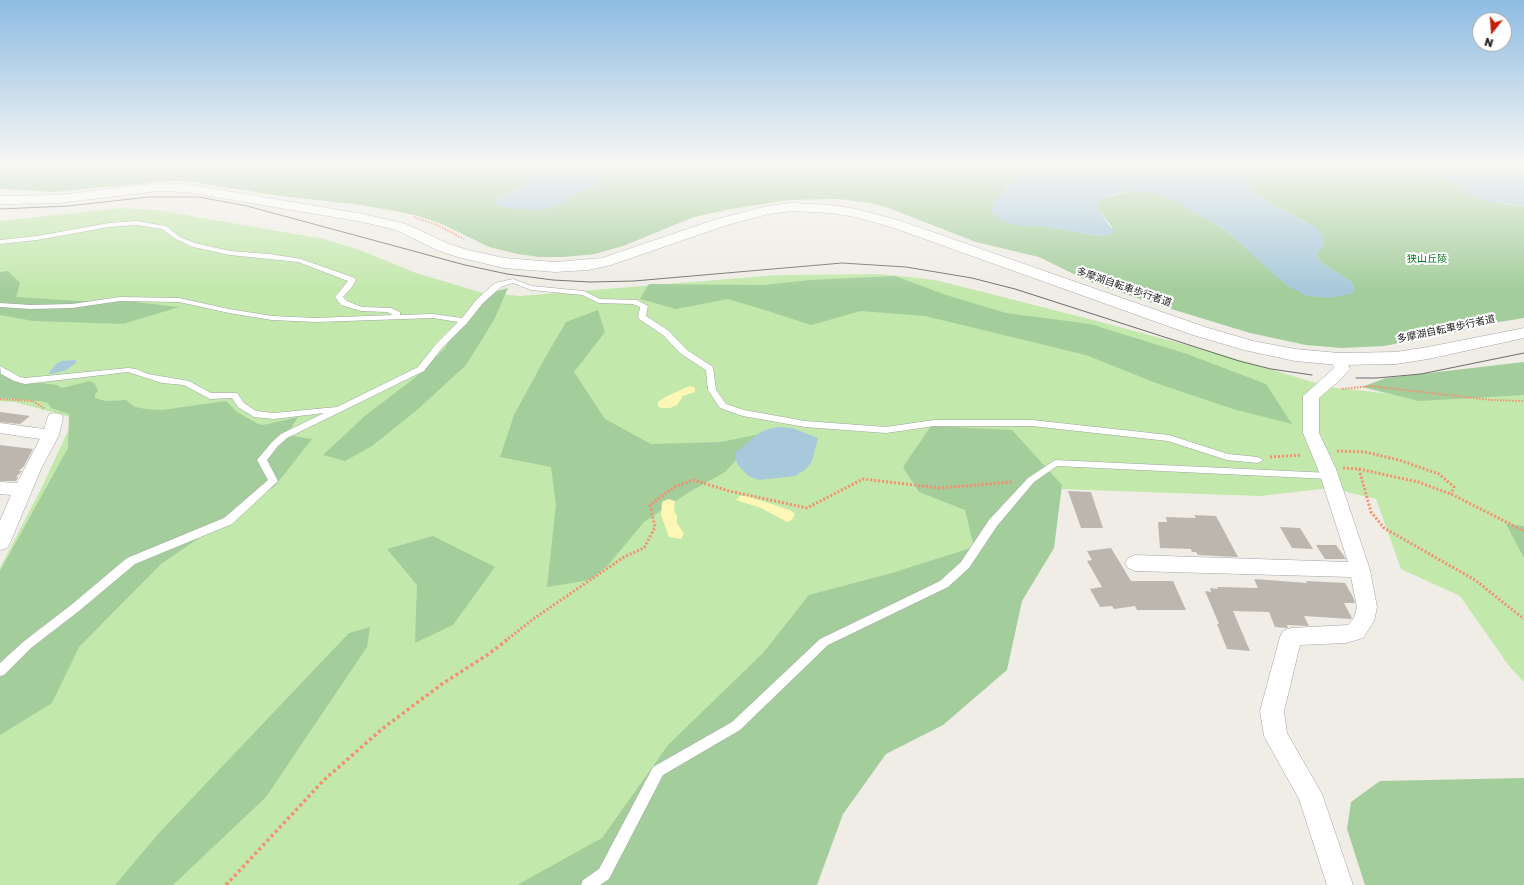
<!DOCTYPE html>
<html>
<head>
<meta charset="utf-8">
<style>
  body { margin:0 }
  #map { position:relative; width:1524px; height:885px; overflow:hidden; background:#efede5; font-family:"Golos Text",sans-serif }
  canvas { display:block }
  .north { position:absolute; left:1472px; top:12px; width:40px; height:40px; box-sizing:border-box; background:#fff; border:1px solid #a5a5a5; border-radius:50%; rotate:197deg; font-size:11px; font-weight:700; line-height:16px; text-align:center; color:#1f1f1f }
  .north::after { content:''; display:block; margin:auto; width:14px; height:18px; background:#c71f06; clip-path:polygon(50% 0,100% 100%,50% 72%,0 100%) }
</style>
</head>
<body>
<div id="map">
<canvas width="1524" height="885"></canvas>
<div class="north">N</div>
</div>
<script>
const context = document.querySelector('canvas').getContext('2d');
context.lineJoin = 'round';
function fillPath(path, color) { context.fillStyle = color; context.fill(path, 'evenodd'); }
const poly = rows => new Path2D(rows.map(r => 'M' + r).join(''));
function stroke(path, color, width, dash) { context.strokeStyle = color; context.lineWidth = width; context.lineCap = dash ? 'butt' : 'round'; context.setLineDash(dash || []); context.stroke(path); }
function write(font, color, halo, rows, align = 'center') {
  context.font = font + ' "Golos Text","Noto Sans JP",sans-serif'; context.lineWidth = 4; context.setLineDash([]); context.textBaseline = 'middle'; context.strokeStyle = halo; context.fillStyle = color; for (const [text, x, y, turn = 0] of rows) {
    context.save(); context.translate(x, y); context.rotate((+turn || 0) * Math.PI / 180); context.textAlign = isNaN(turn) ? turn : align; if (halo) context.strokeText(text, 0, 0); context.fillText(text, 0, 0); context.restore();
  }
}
const grass = poly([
  [121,208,157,210,324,239,360,250,416,273,483,293,520,296,778,275,881,274,935,280,1097,321,1220,354,1329,387,1401,395,1524,381,1524,682,1509,666,1460,596,1401,569,1376,499,1330,488,1260,496,1060,489,577,885,0,885,0,568,41,489,74,418,15,402,0,401,0,221]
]);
const forest = poly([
  [0,166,259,166,302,169,326,166,538,166,534,175,522,186,497,199,495,203,500,206,512,208,544,209,562,204,579,192,596,186,601,180,599,166,1027,166,1005,189,1023,226,1043,226,1098,236,1106,235,1112,227,1098,209,1099,203,1102,199,1130,191,1152,193,1170,198,1226,230,1288,286,1354,290,1354,286,1350,281,1322,263,1318,259,1316,254,1324,243,1308,223,1271,204,1250,189,1247,176,1250,172,1255,170,1275,166,1410,166,1442,178,1457,185,1472,197,1502,204,1524,206,1524,318,1481,325,1456,332,1384,346,1341,348,1306,345,1250,333,1155,304,1088,281,1039,257,976,242,886,207,870,203,838,199,789,200,731,209,694,217,623,246,595,254,563,257,539,257,518,254,489,247,442,224,418,216,396,211,354,204,280,196,192,182,167,181,54,192,0,189],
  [8,271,20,283,16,297,80,301,126,301,179,307,123,324,33,321,0,315,0,272],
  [895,276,946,295,1006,313,1090,324,1187,354,1266,384,1292,424,1233,409,1156,383,1086,355,925,316,861,311,811,325,768,311,728,299,676,309,640,299,649,284,764,285,809,280],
  [508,288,494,320,466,365,417,410,372,446,345,461,323,455,366,415,416,377,445,348,463,317,490,293],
  [598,310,605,332,574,372,605,419,651,444,721,442,760,434,725,472,691,491,644,522,608,565,590,580,547,587,556,505,551,467,500,457,514,415,545,358,566,322],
  [1524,362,1524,395,1419,401,1362,387,1386,378],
  [9,372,14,380,22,384,41,383,57,385,62,388,90,381,95,384,98,391,95,394,95,398,106,401,126,400,135,407,146,409,162,410,226,401,237,412,256,423,263,425,298,417,291,428,282,434,312,439,275,486,161,564,79,647,52,703,0,735,0,571,68,448,69,414,51,408,48,403,40,401,0,398,0,374],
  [931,426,1012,430,1062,485,1054,548,1022,601,1007,670,943,725,886,754,843,814,817,885,517,885,602,838,668,745,763,653,809,595,892,573,974,547,965,510,919,492,903,467],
  [1506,524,1524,526,1524,558],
  [433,536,495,567,453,625,415,643,417,585,387,549],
  [370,627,367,647,266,797,173,885,115,885,160,832,349,633],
  [1524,778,1524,885,1365,885,1347,829,1351,802,1380,781]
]);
const sand = poly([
  [690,386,695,388,695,392,683,396,677,405,670,408,662,408,658,407,658,402,667,396],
  [740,496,747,496,790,510,795,514,792,520,787,522,761,508,736,500],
  [668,499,675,501,674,510,677,516,677,523,684,534,681,539,669,537,661,515,662,502]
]);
const water = poly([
  [538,166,599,166,601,180,596,186,579,192,562,204,544,209,534,210,512,208,500,206,495,203,497,199,522,186,534,175],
  [1027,166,1275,166,1250,172,1247,176,1250,189,1271,204,1315,227,1320,231,1324,238,1324,244,1316,254,1318,259,1322,263,1350,281,1354,286,1354,290,1351,294,1328,298,1307,296,1288,286,1278,278,1226,230,1170,198,1152,193,1130,191,1116,194,1102,199,1099,203,1098,209,1113,231,1112,234,1106,235,1098,236,1043,226,1023,226,1004,222,991,211,994,202],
  [1410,166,1524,166,1524,206,1490,202,1472,197,1457,185,1442,178],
  [75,360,77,362,66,370,56,373,48,374,56,364,62,361],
  [777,427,792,428,818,438,812,461,806,469,795,476,759,480,748,476,738,465,735,457,736,452,761,432,769,429]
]);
const building = poly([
  [0,412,30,416,20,424,0,422],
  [0,445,33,449,24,466,19,471,22,471,16,477,18,477,16,481,0,481],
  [1068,491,1091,492,1103,528,1081,528],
  [1194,515,1216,516,1238,557,1198,555,1196,552,1192,552,1191,549,1160,548,1158,522,1167,522,1166,517,1196,518],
  [1280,527,1300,528,1313,549,1292,548],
  [1316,545,1336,545,1346,559,1325,559],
  [1111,548,1131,581,1173,581,1186,610,1137,610,1135,606,1114,609,1112,606,1100,607,1090,589,1102,587,1087,561,1092,560,1087,551],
  [1254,579,1307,583,1306,581,1345,583,1353,597,1355,603,1344,603,1352,618,1351,619,1304,616,1309,626,1287,625,1288,628,1286,628,1275,627,1269,612,1233,611,1250,651,1227,649,1217,624,1219,624,1205,591,1211,592,1210,588,1218,589,1217,587,1258,588]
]);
const pathFar2 = poly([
  [414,217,437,225,464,239],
  [1342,389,1371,386,1491,400,1524,401],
  [0,399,33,401,45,409]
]);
const pathFar1 = poly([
  [1337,451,1365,452,1399,460,1439,474,1454,487,1451,494],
  [1270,457,1302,455],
  [1343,468,1359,469,1418,482,1451,494,1524,531],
  [1359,469,1371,512,1384,528,1475,580,1524,619],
  [505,641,536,617,624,557,644,548,655,527,650,505,674,487,693,480,729,491,807,508,863,479,940,488,1013,482]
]);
const path = poly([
  [226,885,324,780,382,729,442,684,487,655,507,640]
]);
const service = poly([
  [136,221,166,226,180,237,195,243,230,251,270,254,301,259,355,278,356,280,352,287,343,297,347,301,362,307,391,308,400,312,400,315,433,314,462,318,477,299,495,283,513,279,532,286,584,291,600,299,637,300,648,306,646,316,669,331,687,350,713,367,716,390,726,404,744,410,805,421,886,427,934,420,1032,420,1169,435,1228,454,1258,457,1263,460,1258,463,1227,460,1168,441,1032,426,934,426,886,433,805,427,743,416,720,408,708,390,706,370,681,354,663,335,639,319,638,317,640,307,633,304,599,303,582,295,531,290,513,283,501,287,483,303,467,323,442,348,424,371,287,438,278,446,267,460,278,481,276,483,232,524,135,564,79,611,31,648,4,675,0,676,0,663,23,642,71,605,127,558,224,518,268,480,257,460,272,442,281,434,324,413,274,419,254,417,238,407,232,398,210,399,184,385,162,383,128,372,25,384,14,381,1,374,0,366,20,377,25,378,128,368,136,369,148,374,189,381,211,393,237,393,244,403,256,411,274,413,337,407,418,367,436,344,458,322,433,318,316,322,272,320,229,313,179,302,120,301,72,308,31,309,0,307,0,303,31,305,72,304,120,297,179,298,229,309,272,316,316,318,393,315,387,312,361,311,341,305,335,297,348,281,298,262,230,255,193,247,176,239,162,229,136,225,109,227,37,240,0,244,0,240,37,236,109,223,136,221],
  [1055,460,1330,473,1335,476,1330,479,1057,466,1034,482,997,526,969,568,948,587,828,645,740,730,663,775,609,879,600,885,581,885,583,880,599,869,653,767,732,722,820,639,940,581,961,562,989,520,1028,478,1055,460]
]);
const minor = poly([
  [1339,354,1344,356,1350,369,1340,380,1319,398,1319,433,1336,469,1352,516,1370,570,1377,607,1374,621,1363,638,1346,643,1300,645,1284,711,1287,733,1322,794,1353,885,1327,885,1299,799,1264,736,1260,711,1280,637,1283,631,1291,628,1348,625,1354,618,1357,607,1351,577,1135,571,1128,568,1125,563,1128,558,1135,555,1348,562,1318,469,1303,433,1303,396,1334,368,1331,359,1334,356,1339,354],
  [55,413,61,414,63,418,59,435,41,469,10,543,7,548,0,550,0,521,11,495,0,494,0,482,17,483,40,439,0,433,0,423,44,429,49,414,55,413]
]);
const tertiary = poly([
  [159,183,186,184,363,214,406,224,449,244,468,250,504,258,555,262,602,258,717,219,767,206,792,203,831,205,856,209,901,221,1205,327,1253,341,1295,349,1339,353,1396,352,1428,347,1524,328,1524,338,1428,359,1396,364,1339,365,1295,361,1244,350,1193,335,891,227,855,217,831,213,792,211,768,214,727,225,611,265,588,270,555,272,504,268,458,257,437,250,396,230,363,222,186,192,159,191,58,203,0,204,0,196,58,195,159,183]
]);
const tram = poly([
  [0,209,68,206,149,197,199,197,247,206,465,265,507,274,553,280,590,282,634,281,842,263,906,267,972,278,1015,289,1239,361,1271,369,1312,375],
  [1356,378,1377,378,1421,374,1524,353]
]);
const farParknames = [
  ["狭山丘陵",1427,259]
];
const farStreetnames = [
  ["多摩湖自転車歩行者道",1124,287,19],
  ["多摩湖自転車歩行者道",1446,329,-12]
];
fillPath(grass, '#c2e8ac');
fillPath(forest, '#a3cd9b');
fillPath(sand, '#fdf7b5');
fillPath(water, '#a7c9db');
fillPath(building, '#bcb6ae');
stroke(service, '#a3a3a3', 1);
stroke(minor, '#a3a3a3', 1);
stroke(tertiary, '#a3a3a3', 1);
stroke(pathFar2, '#f58f70', 2, [1.5, 1.5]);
stroke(pathFar1, '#f58f70', 3, [2, 2]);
stroke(path, '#f58f70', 3.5, [3, 3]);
fillPath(service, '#fff');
fillPath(minor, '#fff');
fillPath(tertiary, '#fff');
stroke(tram, '#6d6d6d', 1);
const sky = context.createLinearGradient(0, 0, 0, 290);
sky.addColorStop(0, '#8ebce3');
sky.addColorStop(0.57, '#f8f7f3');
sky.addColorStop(1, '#f8f7f300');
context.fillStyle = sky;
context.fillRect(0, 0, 1524, 290);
write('10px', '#0f7a26', '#fff', farParknames);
write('10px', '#1f1f1f', '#fff', farStreetnames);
</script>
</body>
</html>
